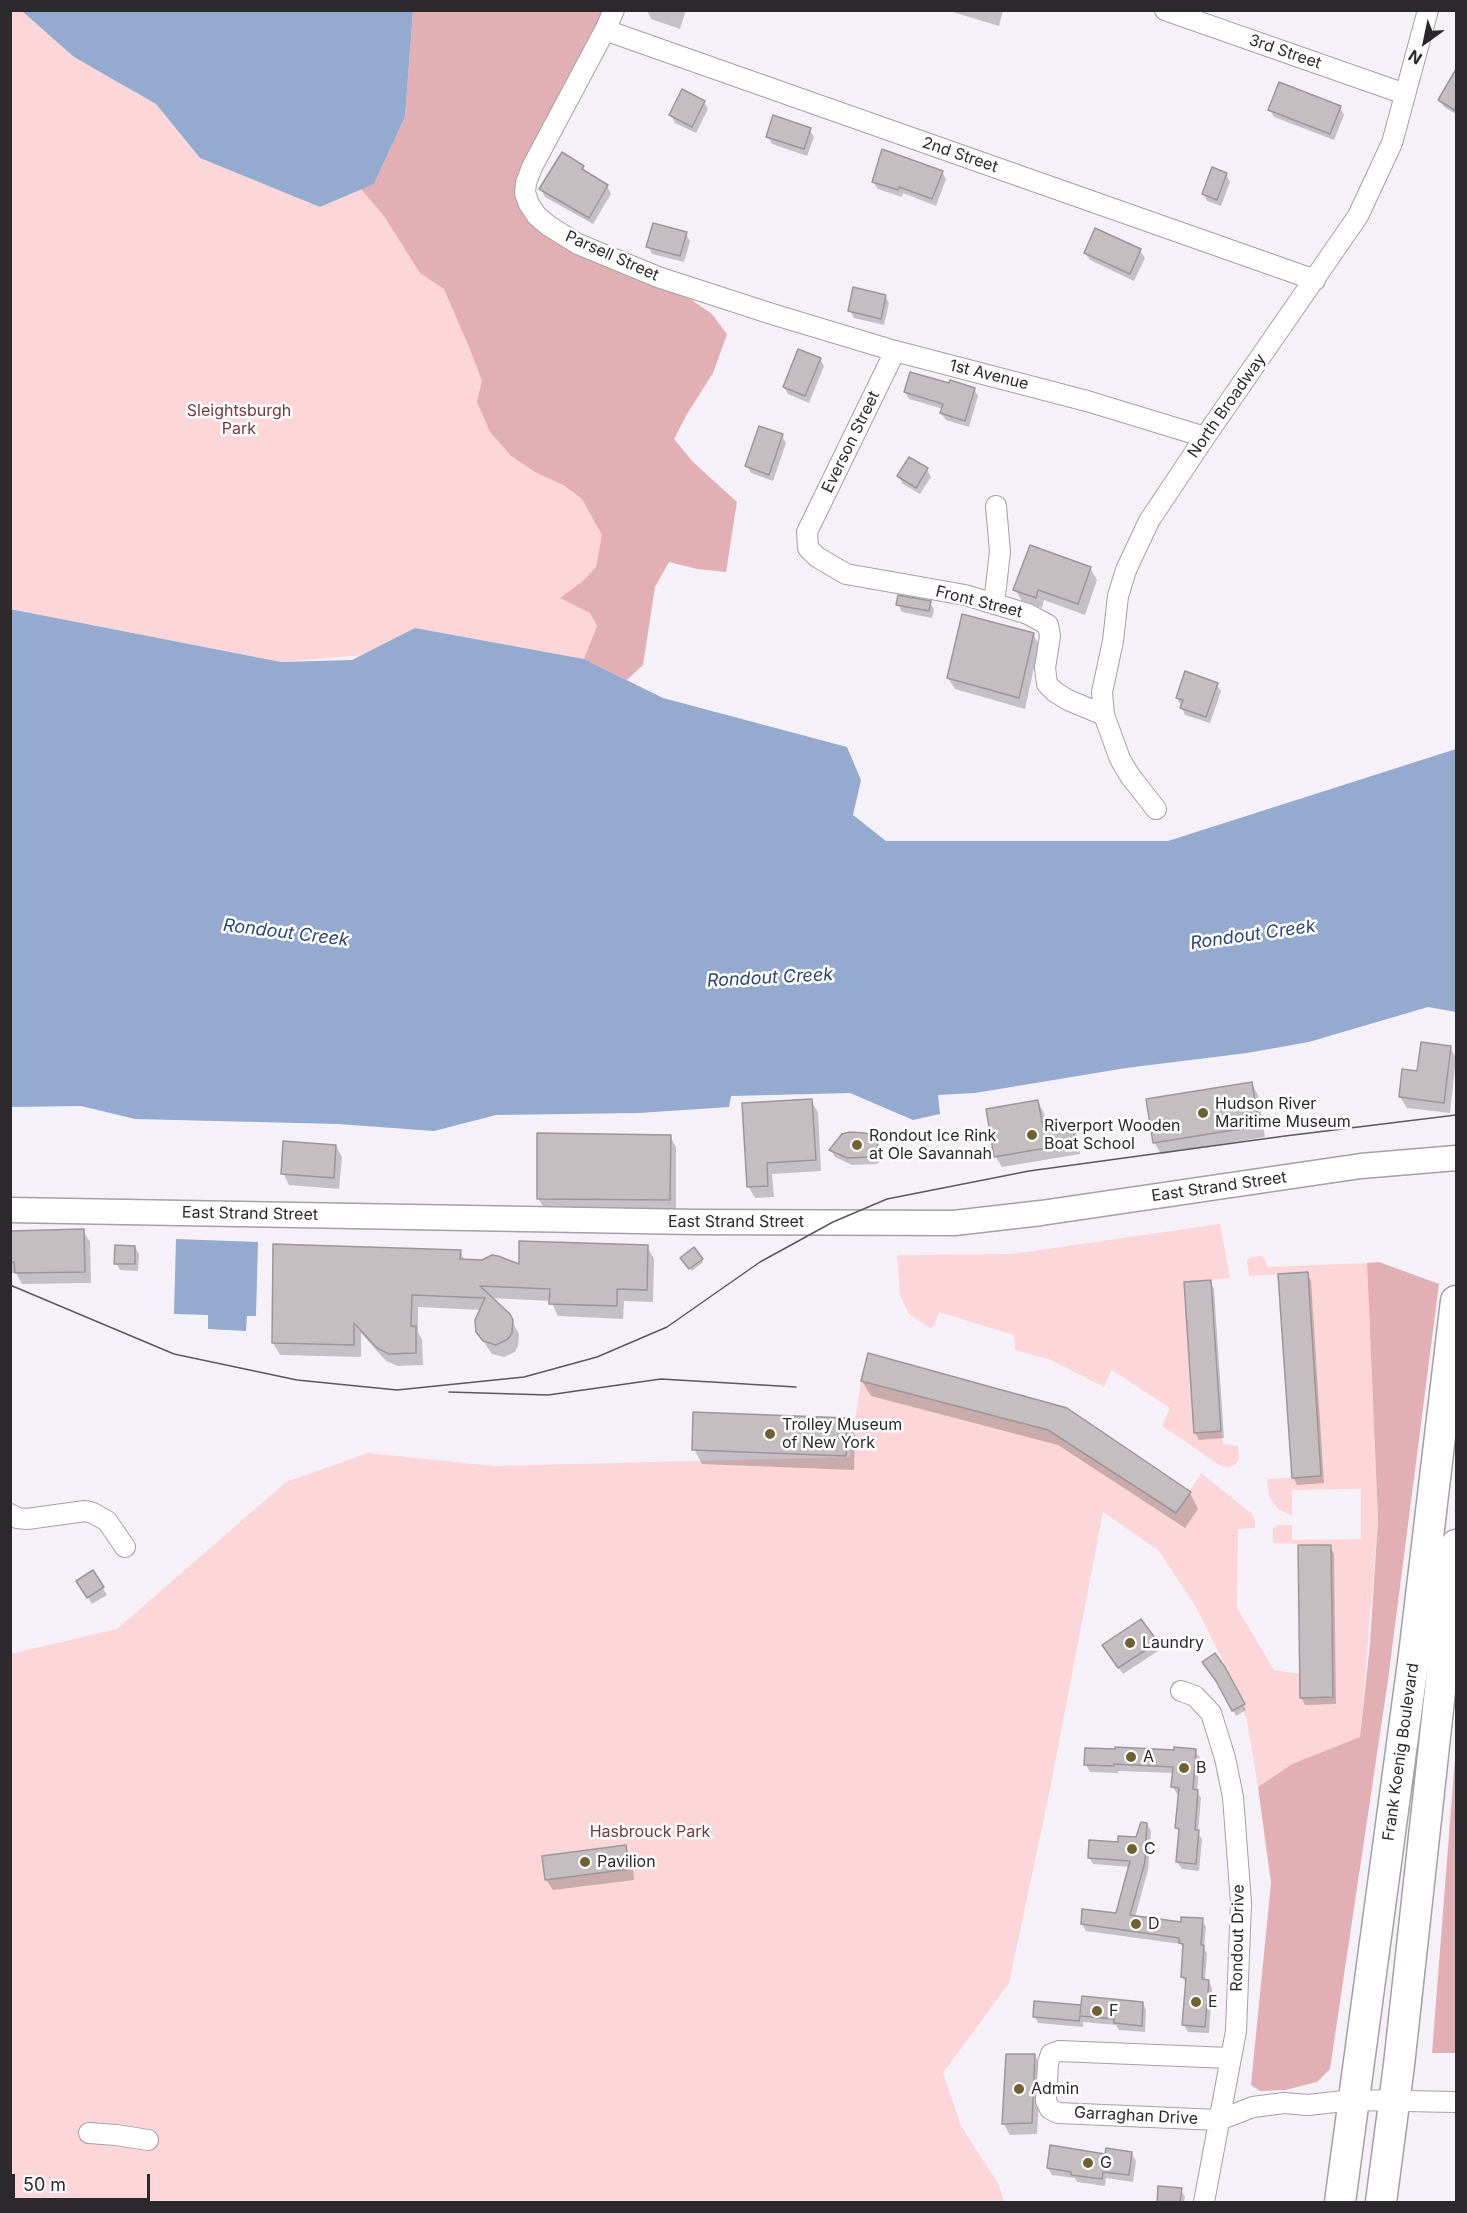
<!DOCTYPE html>
<html>
<head>
<meta charset="utf-8">
<style>
  body { margin:0 }
  #map { position:relative; width:1467px; height:2213px; overflow:hidden; background:#f6f1f8; font-family:Inter,sans-serif }
  canvas { display:block }
  .frame { position:absolute; inset:0; border:12px solid #2b292c; pointer-events:none }
  .north { position:absolute; left:1395px; top:12px; width:60px; height:60px; -webkit-text-stroke:4px #fff; paint-order:stroke; rotate:213deg; font-size:16px; font-weight:700; line-height:24px; text-align:center; color:#2b292c }
  .north::after { content:''; display:block; margin:auto; width:21px; height:27px; background:#2b292c; clip-path:polygon(50% 0,100% 100%,50% 72%,0 100%) }
  .scale { position:absolute; left:12px; top:2174px; width:138px; height:27px; box-sizing:border-box; border:3px solid #2b292c; border-top:0; padding-left:8px; font-size:18px; line-height:21px; white-space:nowrap; color:#2b292c; -webkit-text-stroke:4px #fff; paint-order:stroke }
</style>
</head>
<body>
<div id="map">
<canvas width="1467" height="2213"></canvas>
<div class="frame"></div>
<div class="north">N</div>
<div class="scale">50 m</div>
</div>
<script>
const context = document.querySelector('canvas').getContext('2d');
context.lineJoin = 'round';
function fillPath(path, color) { context.fillStyle = color; context.fill(path, 'evenodd'); }
const poly = rows => new Path2D(rows.map(r => 'M' + r).join(''));
function stroke(path, color, width, dash) { context.strokeStyle = color; context.lineWidth = width; context.lineCap = dash ? 'butt' : 'round'; context.setLineDash(dash || []); context.stroke(path); }
function write(font, color, halo, rows, align = 'center') {
  context.font = font + ' Inter,sans-serif'; context.lineWidth = 5; context.setLineDash([]); context.textBaseline = 'middle'; context.strokeStyle = halo; context.fillStyle = color; for (const [text, x, y, turn = 0] of rows) {
    context.save(); context.translate(x, y); context.rotate((+turn || 0) * Math.PI / 180); context.textAlign = isNaN(turn) ? turn : align; if (halo) context.strokeText(text, 0, 0); context.fillText(text, 0, 0); context.restore();
  }
}
const green = poly([
  [10,11,22,11,26,13,74,57,156,104,200,158,320,207,374,184,650,494,627,680,584,659,415,628,363,655,281,662,11,609],
  [1220,1224,1230,1278,1184,1282,1194,1433,1221,1431,1223,1444,1238,1446,1239,1459,1236,1464,1229,1467,1221,1466,1162,1426,1170,1408,1112,1370,1104,1387,1051,1360,1015,1350,1014,1335,939,1312,934,1326,930,1328,909,1314,900,1295,897,1255,1012,1254],
  [1261,1256,1265,1259,1267,1267,1367,1263,1378,1519,1360,1738,1292,1764,1258,1787,1247,1720,1233,1681,1195,1605,1158,1550,1103,1512,1050,1789,1009,1983,943,2073,961,2126,999,2185,1004,2202,11,2202,10,1654,117,1629,286,1482,368,1453,493,1466,850,1457,861,1381,1048,1430,1176,1513,1201,1473,1252,1514,1255,1521,1255,1528,1238,1529,1237,1608,1274,1670,1299,1674,1300,1698,1332,1697,1330,1545,1273,1543,1273,1528,1278,1525,1292,1525,1292,1540,1361,1539,1361,1489,1292,1490,1292,1516,1278,1509,1269,1497,1267,1479,1321,1476,1308,1273,1249,1276,1247,1260,1251,1257]
]);
const forest = poly([
  [413,11,614,11,532,167,532,210,658,277,712,314,727,334,713,373,687,414,674,439,693,462,737,502,726,572,697,569,669,562,655,587,643,665,627,680,584,659,597,626,590,613,560,598,583,581,596,567,602,535,582,499,565,486,535,472,511,456,490,432,477,402,482,381,470,349,444,289,420,273,384,216,361,189,374,184,405,117],
  [1379,1262,1439,1284,1388,1680,1330,2069,1317,2082,1285,2090,1260,2091,1251,2085,1271,1883,1258,1787,1292,1764,1360,1737,1370,1644,1378,1519,1367,1263],
  [1456,1745,1456,2053,1432,2053]
]);
const water = poly([
  [22,11,413,11,405,117,374,184,320,207,200,158,156,104,74,57],
  [10,609,281,662,352,660,415,628,584,659,663,698,847,747,861,780,853,815,886,841,1168,841,1456,749,1456,1012,1428,1007,1309,1042,1247,1053,1126,1068,975,1093,938,1095,940,1114,913,1120,850,1093,731,1096,729,1107,639,1113,496,1115,434,1131,338,1124,135,1119,81,1106,11,1107],
  [176,1239,258,1242,256,1316,247,1316,246,1331,208,1329,208,1315,174,1314]
]);
const shadow = poly([
  [647,10,686,10,680,29,651,19],
  [946,10,1003,10,999,26],
  [1456,74,1456,114,1444,107,1440,100],
  [704,102,708,109,696,133,675,123,671,115],
  [1340,108,1344,115,1334,140,1274,117,1270,110],
  [810,130,814,137,807,156,772,144,768,136],
  [583,167,587,174,607,186,611,194,593,224,545,197,541,189],
  [942,172,946,179,936,206,903,193,902,197,878,189,873,182],
  [1226,174,1230,182,1221,206,1207,201,1203,194],
  [1096,230,1140,251,1145,258,1134,281,1090,260,1085,253],
  [686,234,690,241,684,262,652,254,648,246],
  [885,296,889,303,884,325,854,318,850,311],
  [820,359,824,366,809,403,788,394,784,387],
  [950,385,974,389,978,396,969,427,946,420,941,413,943,409,909,399,905,392],
  [782,436,786,443,773,481,751,473,747,466],
  [927,469,931,477,920,494,903,484,898,476],
  [1090,568,1097,580,1085,615,1044,600,1042,608,1022,601,1015,590],
  [930,602,934,610,932,618,902,612,898,604],
  [1033,634,1039,645,1025,709,955,689,948,678],
  [1216,684,1221,691,1210,723,1185,715,1177,698],
  [1450,1047,1456,1058,1450,1113,1407,1108,1400,1097,1419,1073],
  [1252,1084,1258,1095,1265,1137,1161,1154,1154,1142],
  [811,1101,818,1112,821,1171,772,1174,774,1197,755,1198,748,1186],
  [1038,1102,1044,1113,1047,1128,1071,1124,1077,1135,1080,1154,1002,1167,995,1156],
  [670,1136,676,1147,676,1211,545,1210,538,1198],
  [873,1137,881,1150,881,1159,877,1164,852,1165,835,1157,831,1150],
  [336,1146,342,1157,339,1189,289,1185,283,1173],
  [83,1231,90,1242,91,1283,22,1284,16,1273,10,1273,10,1232],
  [647,1246,654,1259,653,1302,624,1301,623,1319,558,1316,551,1301,491,1298,509,1315,519,1334,518,1346,515,1352,504,1357,492,1354,477,1332,482,1310,418,1307,418,1332,422,1340,423,1365,398,1366,386,1361,361,1333,361,1357,280,1355,273,1343,460,1251,465,1261,520,1266],
  [135,1247,139,1254,138,1271,120,1270,116,1263],
  [702,1260,703,1262,692,1271,684,1261],
  [1307,1274,1311,1281,1324,1483,1297,1485,1293,1477],
  [1210,1282,1214,1289,1224,1438,1199,1440,1195,1432],
  [862,1381,1066,1410,1190,1493,1198,1509,1185,1528,1058,1445,871,1396],
  [846,1419,855,1435,854,1470,702,1464,694,1449],
  [1330,1547,1334,1554,1336,1704,1305,1705,1301,1697],
  [93,1572,107,1595,92,1604,78,1581],
  [1157,1642,1161,1649,1123,1674,1108,1653],
  [1224,1668,1246,1710,1236,1716,1220,1685],
  [1195,1751,1200,1758,1197,1791,1201,1798,1198,1833,1202,1839,1199,1871,1182,1869,1177,1862,1180,1833,1177,1828,1180,1794,1177,1794,1173,1787,1174,1773,1118,1771,1118,1773,1090,1772,1086,1765],
  [1147,1824,1151,1831,1148,1870,1135,1917,1182,1923,1202,1920,1206,1927,1204,1948,1207,1954,1205,1981,1208,1981,1212,1988,1209,2033,1188,2032,1184,2025,1187,1985,1182,1977,1184,1949,1181,1944,1086,1931,1082,1924,1117,1915,1130,1867,1093,1864,1089,1857,1119,1844,1137,1838],
  [625,1847,632,1858,634,1880,553,1890,546,1879],
  [1143,2003,1146,2010,1145,2032,1119,2030,1116,2025,1083,2022,1083,2027,1038,2023,1035,2017,1080,2007,1082,2010],
  [1035,2056,1041,2067,1037,2134,1010,2135,1003,2123],
  [1132,2154,1136,2161,1133,2182,1106,2178,1105,2186,1077,2182,1075,2178,1052,2175,1048,2168,1106,2156],
  [1159,2188,1181,2190,1185,2197,1184,2202,1158,2202]
]);
const building = poly([
  [1456,69,1456,111,1438,100,1456,69],
  [1279,82,1341,106,1330,134,1268,110,1279,82],
  [682,89,705,101,692,127,669,115,682,89],
  [773,115,811,128,804,149,766,137,773,115],
  [882,149,943,171,932,199,899,187,898,190,872,182,882,149],
  [562,152,584,166,582,169,608,185,589,218,539,189,562,152],
  [1212,167,1227,173,1217,200,1202,194,1212,167],
  [653,223,687,232,680,256,646,247,653,223],
  [1095,228,1141,249,1130,274,1084,253,1095,228],
  [853,287,886,295,881,319,848,311,853,287],
  [798,349,821,358,805,396,783,387,798,349],
  [910,372,949,383,950,380,975,388,965,421,940,413,943,404,904,392,910,372],
  [759,426,783,434,769,475,745,466,759,426],
  [909,457,928,468,916,488,897,476,909,457],
  [1030,545,1091,567,1078,604,1038,590,1036,598,1013,590,1030,545],
  [898,595,931,601,929,611,896,605,898,595],
  [962,614,1034,633,1019,698,947,678,962,614],
  [1185,671,1218,683,1206,717,1180,708,1183,700,1176,698,1185,671],
  [1421,1042,1451,1046,1444,1103,1399,1097,1402,1069,1417,1071,1421,1042],
  [1252,1082,1259,1126,1153,1143,1146,1099,1252,1082],
  [812,1099,816,1160,767,1163,768,1186,747,1187,742,1103,812,1099],
  [1038,1100,1043,1127,1072,1123,1075,1143,994,1157,986,1109,1038,1100],
  [850,1132,865,1133,874,1136,878,1142,877,1151,873,1157,847,1158,829,1150,842,1134,850,1132],
  [537,1133,671,1135,670,1200,537,1199,537,1133],
  [283,1141,336,1145,334,1178,281,1174,283,1141],
  [84,1229,85,1272,15,1273,14,1262,10,1262,10,1231,84,1229],
  [519,1241,648,1245,647,1290,617,1289,617,1306,549,1304,550,1289,480,1286,510,1314,513,1320,512,1333,508,1339,496,1345,483,1341,476,1332,475,1320,485,1298,412,1295,411,1326,416,1326,416,1353,389,1354,377,1348,354,1323,354,1345,272,1343,273,1244,461,1250,460,1259,482,1260,492,1255,498,1256,519,1264,519,1241],
  [115,1245,135,1246,135,1264,114,1264,115,1245],
  [694,1247,703,1259,689,1269,680,1258,694,1247],
  [1308,1272,1321,1476,1292,1478,1278,1274,1308,1272],
  [1211,1280,1221,1431,1194,1433,1184,1282,1211,1280],
  [868,1353,1067,1408,1191,1492,1176,1513,1048,1430,861,1381,868,1353],
  [693,1412,847,1418,846,1456,692,1450,693,1412],
  [1298,1545,1331,1545,1333,1697,1300,1698,1298,1545],
  [93,1570,104,1587,87,1598,76,1581,93,1570],
  [1141,1619,1158,1642,1118,1668,1102,1645,1141,1619],
  [1215,1653,1225,1667,1245,1704,1232,1711,1216,1681,1202,1662,1215,1653],
  [1115,1747,1174,1750,1174,1747,1196,1749,1193,1789,1198,1790,1195,1830,1199,1830,1196,1864,1176,1862,1179,1829,1175,1828,1179,1788,1171,1787,1173,1767,1114,1764,1114,1766,1084,1765,1085,1748,1115,1749,1115,1747],
  [1141,1822,1147,1823,1145,1862,1130,1915,1181,1922,1181,1917,1203,1918,1201,1945,1204,1945,1202,1979,1209,1980,1205,2027,1182,2025,1186,1978,1181,1977,1183,1944,1179,1943,1179,1938,1081,1924,1082,1909,1116,1913,1130,1861,1088,1858,1089,1840,1118,1842,1118,1836,1136,1837,1141,1822],
  [626,1845,629,1869,545,1880,542,1856,626,1845],
  [1082,1996,1143,2002,1142,2026,1114,2023,1114,2019,1080,2016,1079,2021,1033,2017,1034,2001,1081,2005,1080,2014,1082,1996],
  [1006,2054,1035,2054,1032,2123,1002,2124,1006,2054],
  [1050,2145,1105,2154,1106,2148,1132,2152,1129,2175,1103,2172,1102,2179,1071,2175,1071,2172,1047,2168,1050,2145],
  [1158,2186,1182,2188,1180,2202,1157,2202,1158,2186]
]);
const minor = poly([
  [614,10,605,30,532,167,526,183,525,193,529,204,537,216,549,226,578,244,658,277,772,314,895,351,1087,401,1205,437],
  [1165,10,1405,94],
  [605,30,1315,280],
  [895,351,807,532,808,548,817,557,846,574,965,595,1028,614,1048,625,1050,636,1045,668,1047,684,1055,692,1068,700,1104,715],
  [994,604,1000,552,996,506],
  [1156,809,1130,776,1120,759,1104,715,1102,692,1113,641,1118,596,1126,570,1149,521,1205,437,1358,216,1392,143,1428,10],
  [10,1514,17,1518,27,1519,85,1511,93,1513,107,1521,125,1547],
  [1181,1691,1195,1696,1211,1713,1225,1758,1233,1797,1241,1903,1236,2031,1204,2202],
  [1230,2058,1059,2051,1051,2054,1048,2063,1046,2101,1050,2109,1058,2113,1219,2120,1253,2107,1284,2103,1308,2105,1353,2100,1456,2102],
  [89,2133,116,2135,148,2140]
]);
const tertiary = poly([
  [10,1210,696,1222,954,1223,1041,1213,1361,1166,1456,1158]
]);
const primary = poly([
  [1340,2202,1414,1655,1456,1301],
  [1381,2202,1399,2065,1456,1545]
]);
const tram = poly([
  [10,1285,174,1354,297,1380,397,1390,524,1377,597,1357,667,1327,760,1262,833,1222,887,1199,1029,1171,1285,1136,1456,1115],
  [449,1392,548,1395,661,1379,796,1387]
]);
const markers = [
  [1203,1113,6,"#6e6330"],
  [1032,1135,6,"#6e6330"],
  [857,1145,6,"#6e6330"],
  [770,1434,6,"#6e6330"],
  [1130,1643,6,"#6e6330"],
  [1131,1757,6,"#6e6330"],
  [1184,1768,6,"#6e6330"],
  [1132,1849,6,"#6e6330"],
  [585,1862,6,"#6e6330"],
  [1136,1924,6,"#6e6330"],
  [1196,2002,6,"#6e6330"],
  [1097,2011,6,"#6e6330"],
  [1019,2089,6,"#6e6330"],
  [1088,2163,6,"#6e6330"]
];
const streetNames = [
  ["3rd Street",1285,52,19],
  ["2nd Street",960,155,19],
  ["Parsell Street",612,256,24],
  ["1st Avenue",989,375,14],
  ["North Broadway",1227,406,-55],
  ["Everson Street",851,442,-64],
  ["Front Street",979,602,14],
  ["East Strand Street",1219,1187,-8],
  ["East Strand Street",250,1214,1],
  ["East Strand Street",736,1222],
  ["Frank Koenig Boulevard",1401,1752,-82],
  ["Rondout Drive",1238,1938,-89],
  ["Garraghan Drive",1136,2116,3]
];
const parkNames = [
  ["Sleightsburgh",239,411],
  ["Park",239,429],
  ["Hasbrouck Park",650,1832]
];
const poiNames = [
  ["Hudson River",1215,1104],
  ["Maritime Museum",1215,1122],
  ["Riverport Wooden",1044,1126],
  ["Boat School",1044,1144],
  ["Rondout Ice Rink",869,1136],
  ["at Ole Savannah",869,1154],
  ["Trolley Museum",782,1425],
  ["of New York",782,1443],
  ["Laundry",1142,1643],
  ["A",1143,1757],
  ["B",1196,1768],
  ["C",1144,1849],
  ["Pavilion",597,1862],
  ["D",1148,1924],
  ["E",1208,2002],
  ["F",1109,2011],
  ["Admin",1031,2089],
  ["G",1100,2163]
];
const waterNames = [
  ["Rondout Creek",286,933,7],
  ["Rondout Creek",1253,935,-8],
  ["Rondout Creek",770,978,-3]
];
fillPath(green, '#fcd6d8');
fillPath(forest, '#e2b0b4');
fillPath(water, '#94aacf');
fillPath(shadow, '#0003');
fillPath(building, '#c5bec1');
stroke(building, '#9d9699', 1.5);
stroke(minor, '#a4a0a6', 22);
stroke(tertiary, '#a4a0a6', 27);
stroke(primary, '#a4a0a6', 33);
stroke(minor, '#fff', 20);
stroke(tertiary, '#fff', 24);
stroke(primary, '#fff', 30);
stroke(tram, '#5a585c', 1.5);
for (const [x, y, r, color] of markers) { const dot = new Path2D(); dot.arc(x, y, r, 0, 2 * Math.PI); context.fillStyle = color; context.fill(dot); stroke(dot, '#fff', 2); }
write('16px', '#2b292c', '#fff', streetNames);
write('16px', '#763740', '#fff', parkNames);
write('16px', '#2b292c', '#fff', poiNames, 'left');
write('italic 18px', '#2b4677', '#fff', waterNames);
</script>
</body>
</html>
